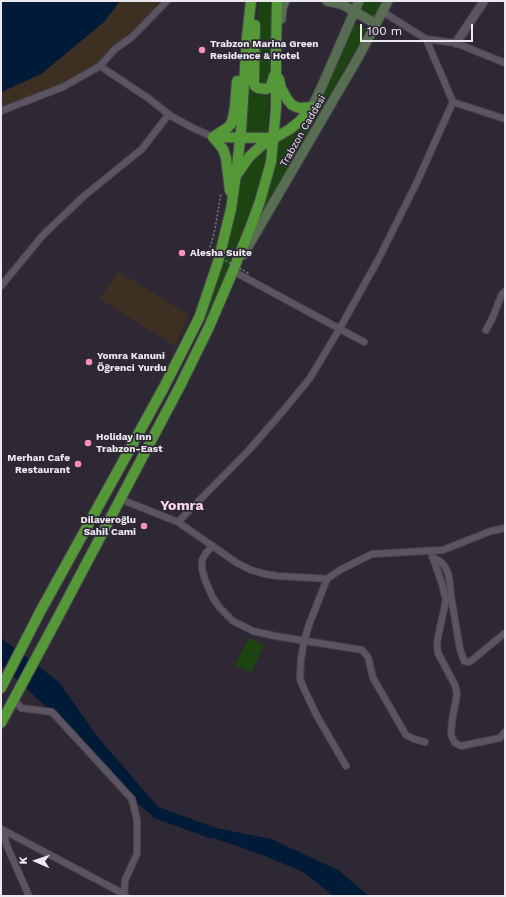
<!DOCTYPE html>
<html>
<head>
<meta charset="utf-8">
<style>
  body { margin:0 }
  #map { position:relative; width:506px; height:897px; overflow:hidden; background:#2e2835; font-family:"Work Sans",sans-serif }
  canvas { display:block }
  .frame { position:absolute; inset:0; border:2px solid #ece8f0; pointer-events:none }
  .north { position:absolute; left:16px; top:841px; width:40px; height:40px; -webkit-text-stroke:3px #2e2835; paint-order:stroke; rotate:272deg; font-size:11px; font-weight:700; line-height:16px; text-align:center; color:#ece8f0 }
  .north::after { content:''; display:block; margin:auto; width:14px; height:18px; background:#ece8f0; clip-path:polygon(50% 0,100% 100%,50% 72%,0 100%) }
  .scale { position:absolute; left:360px; top:24px; width:113px; height:18px; box-sizing:border-box; border:2px solid #ece8f0; border-top:0; padding-left:5px; font-size:12px; line-height:14px; white-space:nowrap; color:#ece8f0; -webkit-text-stroke:3px #2e2835; paint-order:stroke }
</style>
</head>
<body>
<div id="map">
<canvas width="506" height="897"></canvas>
<div class="frame"></div>
<div class="north">K</div>
<div class="scale">100 m</div>
</div>
<script>
const context = document.querySelector('canvas').getContext('2d');
context.lineJoin = 'round';
function fillPath(path, color) { context.fillStyle = color; context.fill(path, 'evenodd'); }
const poly = rows => new Path2D(rows.map(r => 'M' + r).join(''));
function stroke(path, color, width, dash) { context.strokeStyle = color; context.lineWidth = width; context.lineCap = dash ? 'butt' : 'round'; context.setLineDash(dash || []); context.stroke(path); }
function write(font, color, halo, rows, align = 'center') {
  context.font = font + ' "Work Sans",sans-serif'; context.lineWidth = 3.5; context.setLineDash([]); context.textBaseline = 'middle'; context.strokeStyle = halo; context.fillStyle = color; for (const [text, x, y, turn = 0] of rows) {
    context.save(); context.translate(x, y); context.rotate((+turn || 0) * Math.PI / 180); context.textAlign = isNaN(turn) ? turn : align; if (halo) context.strokeText(text, 0, 0); context.fillText(text, 0, 0); context.restore();
  }
}
const commercial = poly([
  [120,1,161,1,130,34,106,53,96,65,63,85,1,106,1,93,41,74,104,22],
  [118,271,189,315,175,346,100,299]
]);
const green = poly([
  [259,1,273,1,270,78,268,84,259,85,256,78],
  [359,1,379,1,381,7,376,17,372,19,364,18,358,6],
  [253,17,251,86,270,90,267,132,245,132],
  [353,22,359,26,367,29,254,229,277,141,302,124],
  [271,144,265,167,227,275,206,321,202,319,239,177,255,157],
  [249,638,264,645,251,673,235,665]
]);
const water = poly([
  [1,1,120,1,104,22,41,74,1,92],
  [1,638,59,682,97,736,158,807,216,828,271,839,338,870,369,896,334,896,303,872,265,856,154,817,132,799,52,712,1,665]
]);
const stream = poly([
  [153,816,210,837]
]);
const path = poly([
  [208,251,211,245,215,229,221,193]
]);
const minor = poly([
  [426,39,456,43,505,63],
  [100,66,148,98,171,116,193,128,213,137],
  [453,102,505,119],
  [1,111,63,87,100,66,115,49,132,37,167,1],
  [233,271,364,342],
  [1,286,43,235,84,196,142,149,169,114],
  [486,330,492,319,502,294,505,291],
  [120,499,178,522,237,563,251,570,265,574,277,576,315,578,327,579,310,622,304,641,301,659,300,679,304,689,317,716,346,766],
  [178,522,249,450,283,411,310,378,340,328,378,260,416,184,453,102,426,39,383,12],
  [213,546,206,553,202,560,202,569,205,580,213,598,220,608,233,621,253,631,275,636,362,650,368,657,373,678,406,735,414,739,425,742],
  [432,557,441,562,445,567,448,573,450,584,451,596,460,649,464,661,467,662,471,661,505,633],
  [433,558,442,584,446,600,438,637,437,645,438,653,455,685,457,694,452,721,451,735,455,743,461,746,500,738,505,732],
  [327,579,340,570,372,554,443,550,491,531,505,528],
  [15,698,15,700,21,708,52,712,132,799,137,820,137,854,125,880,124,894],
  [1,829,124,894,126,896],
  [3,831,7,846,29,896]
]);
const tertiary = poly([
  [456,43,484,1]
]);
const secondary = poly([
  [327,1,341,4,345,6,376,24],
  [281,19,282,8,285,1],
  [312,107,322,86,359,1],
  [243,255,359,56,388,1]
]);
const trunk = poly([
  [255,25,254,83,255,86,258,88,266,89,269,88,271,86,274,76],
  [279,79,281,88,287,99,292,105,299,108,312,107],
  [213,137,227,128,231,124,233,118,235,106,237,81],
  [213,137,223,149,226,158,230,191],
  [214,137,274,138],
  [238,173,249,157,261,146,290,129,300,121,312,107],
  [1,688,40,612,163,389,199,318,218,262,231,209,236,175,241,131,247,37,251,1],
  [1,723,56,621,180,386,209,327,233,271,252,223,260,201,271,162,276,108,276,49,277,1]
]);
const pathBridge = poly([
  [208,251,250,274]
]);
const markers = [
  [202,50,4,"#fb8fc5"],
  [182,253,4,"#fb8fc5"],
  [89,362,4,"#fb8fc5"],
  [88,443,4,"#fb8fc5"],
  [78,464,4,"#fb8fc5"],
  [144,526,4,"#fb8fc5"]
];
const poiNames = [
  ["Trabzon Marina Green",210,44],
  ["Residence & Hotel",210,56],
  ["Alesha Suite",190,253],
  ["Yomra Kanuni",97,356],
  ["Öğrenci Yurdu",97,368],
  ["Holiday Inn",96,437],
  ["Trabzon-East",96,449],
  ["Merhan Cafe",70,458,"right"],
  ["Restaurant",70,470,"right"],
  ["Dilaveroğlu",136,520,"right"],
  ["Sahil Cami",136,532,"right"]
];
const streetNames = [
  ["Trabzon Caddesi",303,131,-60]
];
const districtNames = [
  ["Yomra",182,506]
];
fillPath(commercial, '#3d3022');
fillPath(green, '#1b4411');
fillPath(water, '#001b37');
stroke(stream, '#001b37', 2.5);
stroke(minor, '#49454f', 8);
stroke(tertiary, '#49454f', 10);
stroke(secondary, '#49454f', 11);
stroke(trunk, '#49454f', 12);
stroke(path, '#7c7782', 1.5, [2, 2]);
stroke(minor, '#5b5563', 6);
stroke(tertiary, '#5b5563', 8);
stroke(secondary, '#586e52', 9);
stroke(trunk, '#549837', 10);
stroke(pathBridge, '#7c7782', 1.5, [2, 2]);
for (const [x, y, r, color] of markers) { const dot = new Path2D(); dot.arc(x, y, r, 0, 2 * Math.PI); context.fillStyle = color; context.fill(dot); stroke(dot, '#2e2835', 1.5); }
write('bold 10px', '#ece8f0', '#2e2835', poiNames, 'left');
write('10px', '#ece8f0', '#2e2835', streetNames);
write('bold 14px', '#fad9e7', '#2e2835', districtNames);
</script>
</body>
</html>
